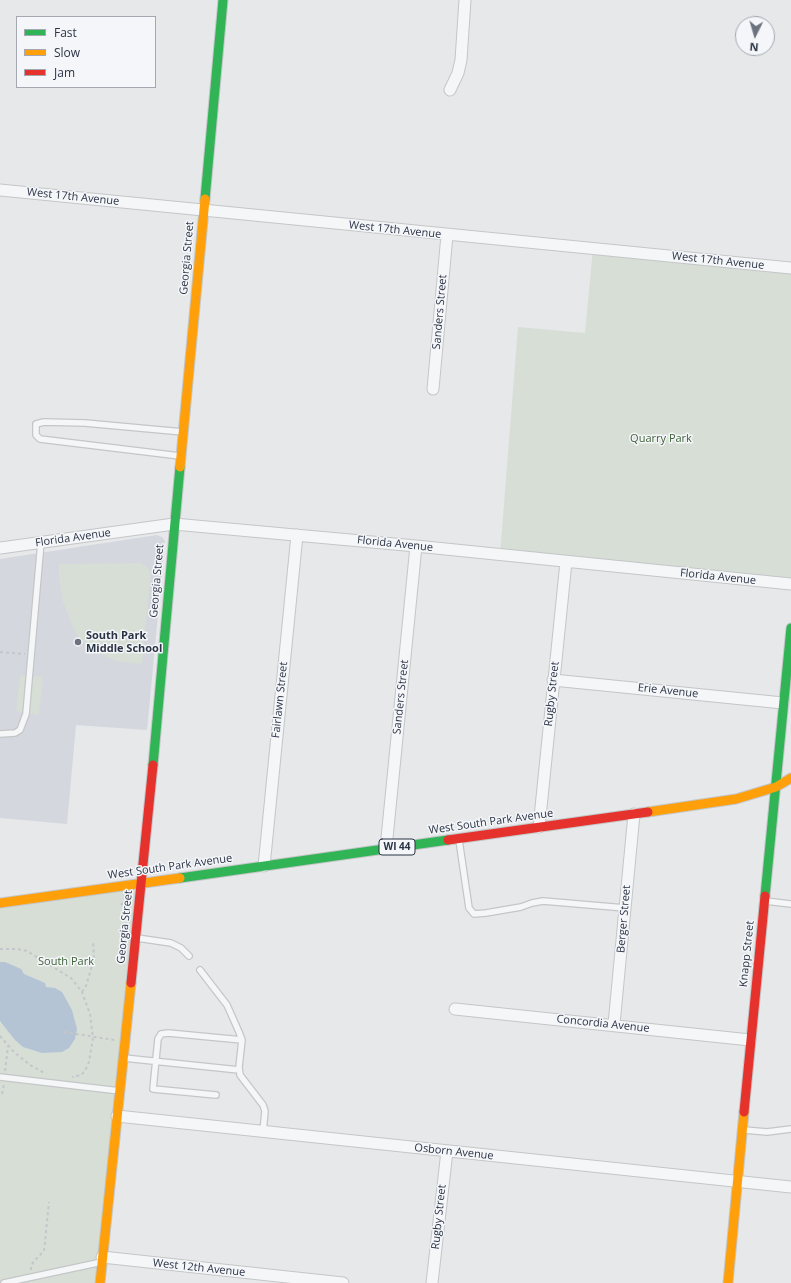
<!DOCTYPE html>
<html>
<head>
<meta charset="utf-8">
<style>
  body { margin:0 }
  #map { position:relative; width:791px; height:1283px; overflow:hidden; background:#e6e8ea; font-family:"Open Sans",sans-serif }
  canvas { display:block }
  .legend { position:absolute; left:16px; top:16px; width:140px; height:72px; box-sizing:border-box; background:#f4f6f9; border:1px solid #a4a8b1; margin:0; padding:5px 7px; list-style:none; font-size:12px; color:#2b3445 }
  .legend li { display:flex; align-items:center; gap:8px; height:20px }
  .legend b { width:20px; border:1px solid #a4a8b1 }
  .north { position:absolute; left:735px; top:16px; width:40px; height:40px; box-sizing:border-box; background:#f4f6f9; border:1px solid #a4a8b1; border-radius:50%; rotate:185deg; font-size:11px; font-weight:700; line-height:16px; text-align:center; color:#2b3445 }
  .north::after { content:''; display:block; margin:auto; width:14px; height:18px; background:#6c737f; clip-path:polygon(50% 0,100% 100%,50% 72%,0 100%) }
</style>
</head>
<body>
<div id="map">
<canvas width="791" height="1283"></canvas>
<ul class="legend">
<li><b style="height:5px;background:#30b455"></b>Fast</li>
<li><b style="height:5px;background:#ff9f0a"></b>Slow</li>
<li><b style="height:5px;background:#e5322d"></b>Jam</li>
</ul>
<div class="north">N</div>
</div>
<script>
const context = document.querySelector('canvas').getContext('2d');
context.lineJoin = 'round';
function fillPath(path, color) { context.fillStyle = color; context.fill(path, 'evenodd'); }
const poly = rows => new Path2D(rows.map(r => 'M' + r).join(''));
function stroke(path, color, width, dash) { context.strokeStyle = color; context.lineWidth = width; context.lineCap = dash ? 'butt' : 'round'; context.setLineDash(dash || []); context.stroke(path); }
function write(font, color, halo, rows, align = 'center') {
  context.font = font + ' "Open Sans",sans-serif'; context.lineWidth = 3; context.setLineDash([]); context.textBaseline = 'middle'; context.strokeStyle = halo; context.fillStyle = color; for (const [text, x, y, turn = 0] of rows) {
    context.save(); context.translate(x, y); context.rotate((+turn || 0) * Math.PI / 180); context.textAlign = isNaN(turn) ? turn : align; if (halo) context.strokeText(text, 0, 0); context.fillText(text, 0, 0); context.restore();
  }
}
const built = poly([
  [157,535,162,537,165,541,147,730,76,725,67,824,0,818,0,559]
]);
const green = poly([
  [593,249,791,268,791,584,500,555,518,327,585,333],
  [141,563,149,569,151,572,142,664,116,661,91,650,82,641,74,630,63,602,59,578,59,564],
  [20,675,43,677,39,715,16,711],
  [142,882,100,1283,0,1283,0,902]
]);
const water = poly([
  [0,962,5,962,21,969,24,974,45,983,46,987,55,988,62,992,72,1010,77,1029,75,1039,69,1048,62,1052,42,1053,23,1047,15,1040,0,1021]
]);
const path = poly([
  [0,652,25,654],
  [121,905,127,899],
  [0,949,18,949,27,951,71,978,82,992,90,1014,93,1038,89,1062,85,1071,81,1075,72,1077],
  [82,992,86,986,94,959,93,941],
  [64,1032,114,1040],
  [0,1036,14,1052,30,1065,46,1074],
  [5,1071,8,1046],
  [2,1094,4,1084],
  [31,1270,31,1266,34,1261,44,1251,49,1202]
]);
const lane = poly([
  [180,456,40,439,36,435,36,424,44,422,85,423,183,432],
  [0,734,15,733,20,730,26,714,41,542],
  [459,840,469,908,474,914,486,913,521,907,532,903,543,901,625,908],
  [765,901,791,904],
  [137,938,171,943,181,948,189,956],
  [200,970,227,1005,239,1032,242,1040,239,1067,240,1075,263,1105,265,1111,263,1132],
  [124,1058,239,1070],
  [0,1077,120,1091],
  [216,1095,153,1089,158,1039,161,1034,168,1033,242,1040],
  [744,1130,767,1132,791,1129],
  [4,1283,102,1262]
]);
const street = poly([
  [450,90,458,73,461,60,465,0],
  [0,190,791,268],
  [433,389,447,235],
  [0,548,174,524,416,546,791,584],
  [553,680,783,703],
  [539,827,566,562],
  [386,848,416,546],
  [264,866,297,535],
  [455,1009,750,1040],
  [614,1024,634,814],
  [117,1116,791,1187],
  [102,1257,343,1283],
  [432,1283,447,1151]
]);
const fast = poly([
  [205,199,223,0],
  [153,765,180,467],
  [180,878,448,840],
  [765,896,791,628]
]);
const slow = poly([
  [180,467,205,199],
  [648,812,736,799,776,787,791,778],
  [0,903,180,878],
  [100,1283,131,983],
  [728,1283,744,1112]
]);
const jam = poly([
  [448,840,648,812],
  [131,983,153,765],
  [744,1112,765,896]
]);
const markers = [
  [78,642,4,"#6c737f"]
];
const shields = [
  [397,847,36]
];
const shieldNames = [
  ["WI 44",397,847]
];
const streetNames = [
  ["West 17th Avenue",73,197,6],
  ["West 17th Avenue",395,230,6],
  ["Georgia Street",187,258,-85],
  ["West 17th Avenue",718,261,6],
  ["Sanders Street",440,312,-85],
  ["Florida Avenue",73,538,-8],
  ["Florida Avenue",395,544,6],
  ["Florida Avenue",718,577,6],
  ["Georgia Street",157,581,-85],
  ["Erie Avenue",668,691,6],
  ["Rugby Street",552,694,-84],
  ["Sanders Street",401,697,-84],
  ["Fairlawn Street",280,700,-84],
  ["West South Park Avenue",491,822,-8],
  ["West South Park Avenue",170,867,-8],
  ["Berger Street",624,919,-85],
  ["Georgia Street",125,927,-84],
  ["Knapp Street",747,954,-84],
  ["Concordia Avenue",603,1024,6],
  ["Osborn Avenue",454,1152,6],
  ["Rugby Street",439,1217,-84],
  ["West 12th Avenue",199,1268,6]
];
const parkNames = [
  ["Quarry Park",661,439],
  ["South Park",66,962]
];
const poiNames = [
  ["South Park",86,636],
  ["Middle School",86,649]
];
fillPath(built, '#d4d7dd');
fillPath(green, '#d6ded6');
fillPath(water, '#b4c4d5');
stroke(lane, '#c4c6c8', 8);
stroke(street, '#c4c6c8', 13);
stroke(fast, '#c4c6c8', 11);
stroke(slow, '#c4c6c8', 11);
stroke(jam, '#c4c6c8', 11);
stroke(path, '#c5c6ca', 2, [3, 3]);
stroke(lane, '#f5f6f7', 5.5);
stroke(street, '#f5f6f7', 11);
stroke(fast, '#30b455', 9);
stroke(slow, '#ff9f0a', 9);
stroke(jam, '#e5322d', 9);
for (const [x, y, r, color] of markers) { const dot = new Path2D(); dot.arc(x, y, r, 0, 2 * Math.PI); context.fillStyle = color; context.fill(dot); stroke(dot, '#f4f6f9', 1.5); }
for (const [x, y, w] of shields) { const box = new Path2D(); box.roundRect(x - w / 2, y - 8, w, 16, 3); context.fillStyle = '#f4f6f9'; context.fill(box); stroke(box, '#2b3445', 1); }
write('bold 10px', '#2b3445', null, shieldNames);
write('11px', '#2b3445', '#f4f6f9', streetNames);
write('11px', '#3f6138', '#f4f6f9', parkNames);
write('bold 11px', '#2b3445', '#f4f6f9', poiNames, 'left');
</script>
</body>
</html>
